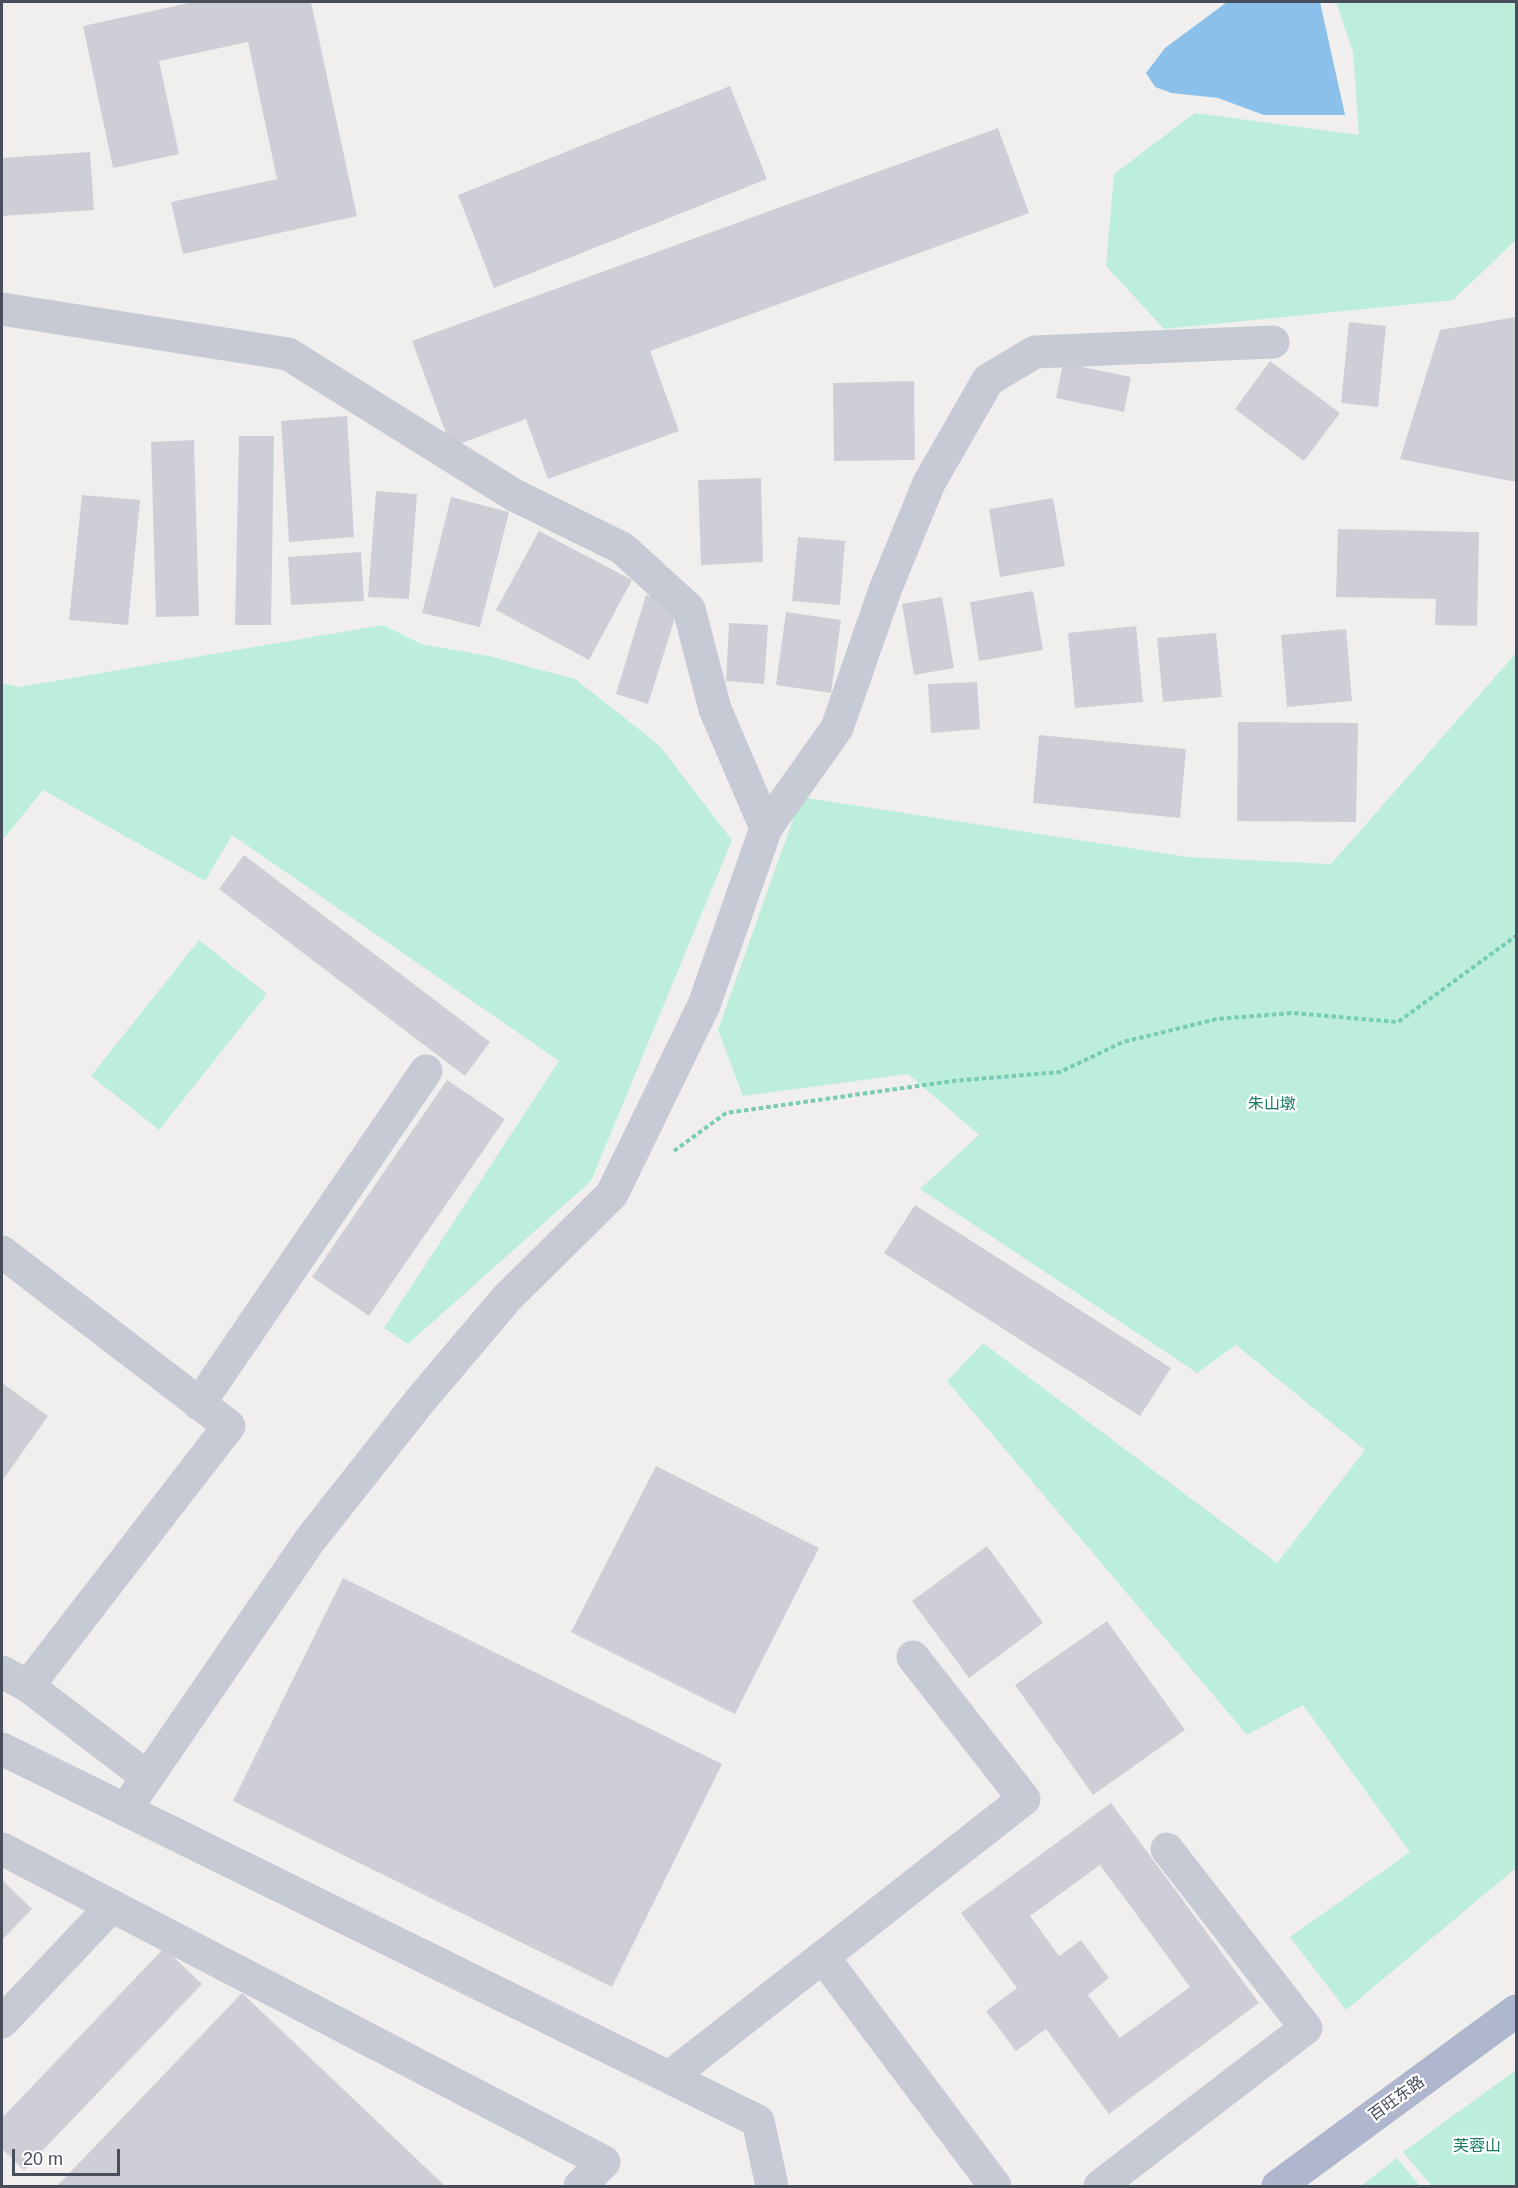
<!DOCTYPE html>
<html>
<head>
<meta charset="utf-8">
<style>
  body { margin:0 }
  #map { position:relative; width:1518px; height:2188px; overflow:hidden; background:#f1efee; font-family:Arial,sans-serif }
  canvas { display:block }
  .frame { position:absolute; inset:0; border:3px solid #474d5b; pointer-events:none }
  .scale { position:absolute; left:12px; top:2149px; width:108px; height:27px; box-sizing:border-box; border:3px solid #474d5b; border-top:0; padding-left:8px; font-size:18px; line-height:21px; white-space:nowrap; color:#474d5b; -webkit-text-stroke:4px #fff; paint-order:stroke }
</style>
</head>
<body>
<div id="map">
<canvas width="1518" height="2188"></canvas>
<div class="frame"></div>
<div class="scale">20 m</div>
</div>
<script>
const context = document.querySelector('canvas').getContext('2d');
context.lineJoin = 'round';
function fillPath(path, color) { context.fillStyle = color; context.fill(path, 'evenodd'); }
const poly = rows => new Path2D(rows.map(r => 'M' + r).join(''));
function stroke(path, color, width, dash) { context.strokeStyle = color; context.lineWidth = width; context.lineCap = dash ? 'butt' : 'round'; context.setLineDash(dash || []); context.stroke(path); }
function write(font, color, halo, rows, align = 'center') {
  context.font = font + ' Arial,"Noto Sans SC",sans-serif'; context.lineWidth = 4.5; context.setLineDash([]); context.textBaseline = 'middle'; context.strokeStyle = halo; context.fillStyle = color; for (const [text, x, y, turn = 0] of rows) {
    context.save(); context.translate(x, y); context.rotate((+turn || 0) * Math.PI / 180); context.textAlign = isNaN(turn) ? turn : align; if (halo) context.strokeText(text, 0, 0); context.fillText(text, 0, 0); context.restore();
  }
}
const green = poly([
  [1336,2,1516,2,1516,240,1453,300,1164,329,1106,266,1114,174,1195,113,1359,135,1353,52],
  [383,625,421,644,489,656,575,679,659,745,732,840,591,1181,408,1344,384,1328,559,1061,232,835,205,881,43,790,2,841,2,683,19,687],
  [1516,653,1516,1868,1346,2010,1290,1937,1410,1852,1303,1705,1247,1735,947,1381,983,1343,1277,1563,1365,1450,1236,1345,1197,1373,920,1189,979,1135,908,1074,743,1096,718,1030,801,797,1188,857,1331,864],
  [199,940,267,994,159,1130,91,1076],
  [1516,2070,1516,2186,1432,2186,1403,2152],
  [1397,2158,1420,2186,1361,2186]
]);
const water = poly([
  [1227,2,1320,2,1345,115,1264,115,1218,98,1172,93,1155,87,1146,73,1165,48]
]);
const building = poly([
  [193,2,311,2,357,216,183,254,171,202,277,179,248,42,159,61,179,154,113,168,83,26],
  [730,86,767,179,494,288,458,195],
  [998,128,1029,213,650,351,679,431,548,479,526,419,451,447,412,341],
  [90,152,94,210,2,216,2,158],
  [1516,317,1516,482,1400,459,1440,330],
  [1349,322,1386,326,1378,407,1341,403],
  [1270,361,1340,413,1304,461,1235,409],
  [1063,363,1131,377,1124,412,1056,398],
  [914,381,915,460,834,461,833,383],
  [347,416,354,537,289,542,281,421],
  [239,436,274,436,271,625,235,625],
  [194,440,199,616,156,617,151,442],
  [761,478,763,562,701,565,698,480],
  [376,491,417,494,409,599,368,597],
  [82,495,140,500,128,625,69,620],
  [451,497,509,512,480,627,422,613],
  [1053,498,1065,566,1000,577,989,509],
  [1338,529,1479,532,1477,626,1435,625,1436,599,1336,597],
  [539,531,632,580,589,660,496,610],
  [798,537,845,541,840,605,792,601],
  [361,552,364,601,291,605,288,557],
  [1033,591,1043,650,979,661,970,602],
  [646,595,679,605,648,704,616,694],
  [942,597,954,668,914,675,902,604],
  [786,612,841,620,831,693,776,685],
  [729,623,768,625,764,684,726,681],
  [1136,626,1143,702,1075,708,1068,633],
  [1346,629,1352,701,1287,707,1281,635],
  [1216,633,1222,697,1163,702,1157,638],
  [977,682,980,729,931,733,928,684],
  [1238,722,1358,723,1356,822,1237,821],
  [1039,735,1186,749,1180,818,1033,803],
  [244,855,490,1042,465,1076,219,889],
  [447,1080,505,1119,369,1316,312,1277],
  [915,1205,1171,1368,1140,1416,884,1253],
  [2,1383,48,1416,2,1481],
  [656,1466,819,1548,735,1714,571,1632],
  [987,1546,1043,1623,969,1678,912,1601],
  [343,1578,722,1764,612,1987,233,1801],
  [1107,1621,1185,1730,1093,1795,1015,1685],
  [1111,1803,1259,2003,1109,2114,1046,2029,1016,2051,986,2011,1017,1988,961,1913],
  [1100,1865,1190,1987,1120,2038,1088,1995,1109,1978,1081,1940,1059,1956,1030,1916],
  [2,1880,32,1909,2,1940],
  [164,1948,202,1984,24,2170,2,2149,2,2118],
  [242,1993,444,2185,442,2186,57,2186]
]);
const path = poly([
  [674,1151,726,1113,953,1081,1060,1072,1123,1042,1217,1019,1292,1013,1398,1022,1516,936]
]);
const minor = poly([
  [2,309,288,354,514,495,622,548,689,609,715,709,766,828,704,1005,612,1194,506,1299,419,1402,310,1540,125,1810],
  [766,828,837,728,885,590,929,483,988,380,1035,352,1273,342],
  [2,1252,229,1426,28,1686],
  [199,1404,426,1071],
  [2,1672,28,1686,147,1777],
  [2,1749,758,2121,772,2186],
  [2,1849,604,2162,580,2186],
  [823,1957,995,2186],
  [2,2022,112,1906],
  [671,2076,1024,1799,913,1657],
  [1100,2186,1306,2028,1167,1849]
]);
const major = poly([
  [1278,2186,1516,2011]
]);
const parkNames = [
  ["朱山墩",1272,1105],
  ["芙蓉山",1477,2147]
];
const streetNames = [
  ["百旺东路",1397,2099,-36]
];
fillPath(green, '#bdeedb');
fillPath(water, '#8bc0ea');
fillPath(building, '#cecfd6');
stroke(path, '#76ccb5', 4, [4.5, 3]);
stroke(minor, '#c5cad5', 33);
stroke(major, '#aeb7cd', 33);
write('16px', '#187c61', '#fff', parkNames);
write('16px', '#474d5b', '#fff', streetNames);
</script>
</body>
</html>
